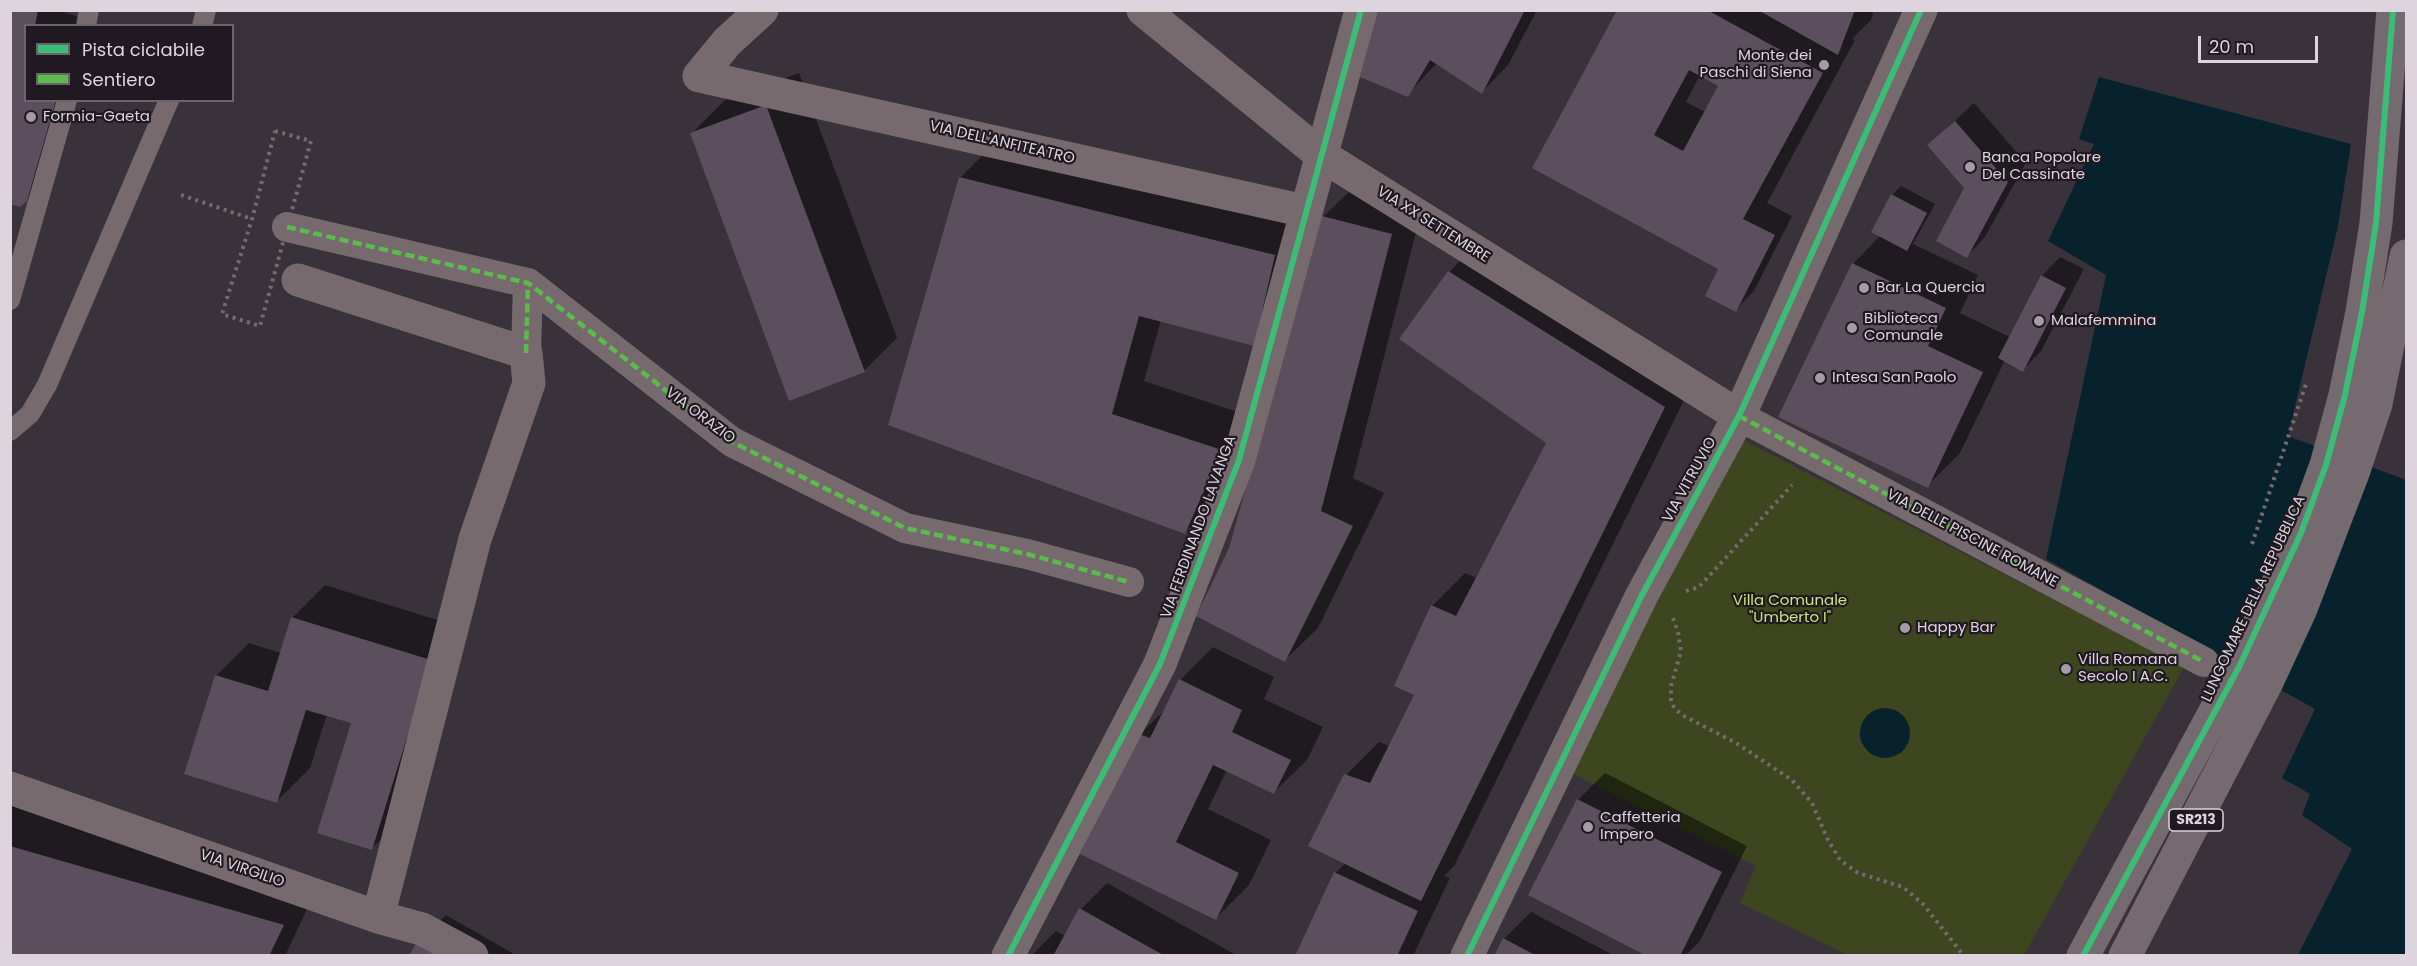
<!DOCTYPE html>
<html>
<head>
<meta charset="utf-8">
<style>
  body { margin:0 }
  #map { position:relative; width:2417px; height:966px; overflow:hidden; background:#3a323b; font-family:Poppins,sans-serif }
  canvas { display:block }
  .frame { position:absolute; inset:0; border:12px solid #ddd4de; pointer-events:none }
  .legend { position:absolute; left:24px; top:24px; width:210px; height:78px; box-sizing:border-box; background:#201921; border:2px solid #6c646d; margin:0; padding:8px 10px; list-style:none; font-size:18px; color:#ddd4de }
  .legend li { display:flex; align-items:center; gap:12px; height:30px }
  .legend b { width:30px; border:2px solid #6c646d }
  .scale { position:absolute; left:2198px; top:36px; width:120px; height:27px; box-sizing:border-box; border:3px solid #ddd4de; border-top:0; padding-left:8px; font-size:18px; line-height:21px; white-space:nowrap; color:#ddd4de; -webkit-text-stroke:4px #201921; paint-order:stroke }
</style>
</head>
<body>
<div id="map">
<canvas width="2417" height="966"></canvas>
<div class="frame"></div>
<ul class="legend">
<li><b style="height:8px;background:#3abd76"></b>Pista ciclabile</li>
<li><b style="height:8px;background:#5cbc4b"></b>Sentiero</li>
</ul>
<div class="scale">20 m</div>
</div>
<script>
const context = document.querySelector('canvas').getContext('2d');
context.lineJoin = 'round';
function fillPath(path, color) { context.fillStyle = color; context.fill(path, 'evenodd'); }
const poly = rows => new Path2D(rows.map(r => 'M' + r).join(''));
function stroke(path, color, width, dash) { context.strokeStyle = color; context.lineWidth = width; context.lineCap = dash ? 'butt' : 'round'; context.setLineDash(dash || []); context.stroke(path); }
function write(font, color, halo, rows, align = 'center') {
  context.font = font + ' Poppins,sans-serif'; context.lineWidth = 4.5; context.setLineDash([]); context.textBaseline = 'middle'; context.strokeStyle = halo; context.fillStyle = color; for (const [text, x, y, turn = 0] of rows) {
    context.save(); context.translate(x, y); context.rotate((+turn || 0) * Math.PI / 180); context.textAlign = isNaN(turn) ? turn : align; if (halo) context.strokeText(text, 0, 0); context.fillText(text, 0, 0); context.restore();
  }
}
const green = poly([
  [1733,435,2184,667,2024,955,1848,955,1740,903,1756,866,1567,771],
  [1864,719,1908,743,1904,750,1897,755,1861,743,1859,735]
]);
const water = poly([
  [2099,77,2351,144,2338,226,2288,436,2406,480,2406,955,2298,955,2352,849,2302,815,2310,794,2282,778,2315,709,2046,559,2106,275,2048,241,2094,144,2079,139],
  '1860 733a25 25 0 1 1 50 0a25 25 0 1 1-50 0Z'
]);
const shadow = poly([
  [10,10,57,10,86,19,91,26,26,26,26,100,74,100,53,173,26,200],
  [1379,10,1537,10,1508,65,1482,92,1437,63,1407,95],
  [1619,10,1874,10,1871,20,1852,39,1855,40,1767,203,1792,216,1754,291,1736,310,1723,261,1534,168],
  [1700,75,1720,85,1705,112,1686,102],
  [799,73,897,338,864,371,692,133,725,100],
  [1974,103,2026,163,1985,237,1967,256,1966,188,1929,145],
  [993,145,1307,223,1253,344,1161,320,1144,381,1253,417,1218,499,1185,532,960,178],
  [1357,184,1424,201,1353,478,1384,493,1318,628,1285,660,1230,548,1324,216],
  [1901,186,1935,204,1913,244,1978,275,1960,313,2010,337,2042,276,2060,257,2084,269,2041,351,2023,370,2005,360,1960,453,1927,486,1853,264,1881,235,1892,195],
  [1482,239,1697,374,1454,866,1444,876,1450,878,1413,956,1296,956,1335,873,1346,863,1346,775,1379,742,1390,746,1416,694,1432,606,1465,573,1477,578,1548,442,1449,272],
  [325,585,463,628,405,816,372,848,353,722,327,714,310,768,277,801,216,676,249,643,281,653,292,618],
  [1213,647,1274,677,1264,699,1323,727,1307,760,1274,792,1227,770,1208,809,1271,840,1249,885,1216,918,1082,854,1140,734,1167,708,1180,680],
  [1605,773,1747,846,1700,941,1685,956,1651,956,1578,800],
  [10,804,315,892,285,956,10,956],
  [1107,883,1238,956,1031,956,1056,931,1065,936,1081,909],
  [1531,912,1615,956,1495,956,1504,939],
  [446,915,514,954,513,956,411,956,420,941]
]);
const building = poly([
  [10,10,38,10,35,26,26,26,26,100,56,100,27,201,20,207,10,204],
  [1377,10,1525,10,1482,94,1430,60,1408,97,1360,77],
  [1617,10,1707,10,1823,73,1743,219,1775,235,1736,312,1705,296,1718,269,1532,168],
  [1689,70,1718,86,1683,151,1654,135],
  [1758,10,1855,10,1838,55],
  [766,105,865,372,789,401,690,133],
  [1955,121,2008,182,1967,258,1936,241,1964,188,1927,145],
  [959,177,1275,255,1254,346,1139,316,1112,414,1222,450,1185,534,888,425],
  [1891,194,1927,213,1907,251,1871,232],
  [1322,216,1392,234,1321,511,1353,526,1285,662,1196,616,1229,548],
  [1852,263,1946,308,1928,346,1983,372,1928,488,1778,417],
  [1448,271,1665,407,1421,901,1308,846,1344,774,1370,783,1414,695,1394,686,1431,605,1456,616,1546,443,1399,339],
  [2041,275,2066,288,2023,372,1998,358],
  [291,617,431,660,372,850,317,833,351,723,306,710,277,803,184,774,215,675,268,691],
  [1179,679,1242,710,1232,732,1291,760,1274,794,1213,765,1176,842,1239,873,1216,920,1080,854,1139,734,1150,738],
  [1577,799,1722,872,1680,956,1647,956,1528,895],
  [10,846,284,925,269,956,10,956],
  [1334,872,1418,911,1397,956,1295,956],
  [1079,908,1165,956,1053,956],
  [1503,938,1537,956,1494,956],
  [418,940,445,956,409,956]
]);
const path = poly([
  [275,131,311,141,260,326,222,314,252,219,275,131],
  [181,195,252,219],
  [2252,544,2307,381],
  [1686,591,1699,587,1792,485],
  [1673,618,1678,632,1681,651,1671,686,1671,702,1675,709,1684,716,1736,743,1792,780,1812,803,1828,840,1840,860,1858,873,1903,887,1923,904,1964,956]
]);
const service = poly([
  [86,26,89,10],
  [202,26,206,10],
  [10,300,67,100],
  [10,431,30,414,47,385,169,100]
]);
const pedestrian = poly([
  [287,227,528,283,732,442,905,528,1027,554,1129,582],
  [526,353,528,283],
  [1739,416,2204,662]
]);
const minor = poly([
  [762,10,727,42,699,76,1305,211],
  [1143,10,1321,155,1739,416],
  [298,280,526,353,529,383,475,539,378,917],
  [10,788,378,917,422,929,472,956],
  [1008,956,1160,664,1239,460,1361,10]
]);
const tertiary = poly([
  [1467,956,1642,595,1739,416,1921,10]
]);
const primary = poly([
  [2083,956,2239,667,2301,533,2326,465,2345,395,2362,312,2376,223,2393,10],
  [2125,956,2266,684,2300,611,2353,473,2376,404,2406,256]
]);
const quiet = poly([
  [287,227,528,283,732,442,905,528,1027,554,1129,582],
  [526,353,528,283],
  [1739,416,2204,662]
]);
const cycleway = poly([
  [1008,956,1160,664,1239,460,1361,10],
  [1467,956,1642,595,1739,416,1921,10],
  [2083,956,2239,667,2301,533,2326,465,2345,395,2362,312,2376,223,2393,10]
]);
const markers = [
  [1824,65,6,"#a49ba5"],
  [31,117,6,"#a49ba5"],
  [1970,167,6,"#a49ba5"],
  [1864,288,6,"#a49ba5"],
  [2039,321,6,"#a49ba5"],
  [1852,328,6,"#a49ba5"],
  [1820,378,6,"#a49ba5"],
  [1905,628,6,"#a49ba5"],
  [2066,669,6,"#a49ba5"],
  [1588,827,6,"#a49ba5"]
];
const shields = [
  [2196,820,54]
];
const shieldNames = [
  ["SR213",2196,820]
];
const poiNames = [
  ["Monte dei",1812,56,"right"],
  ["Paschi di Siena",1812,73,"right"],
  ["Formia-Gaeta",43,117],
  ["Banca Popolare",1982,158],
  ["Del Cassinate",1982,175],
  ["Bar La Quercia",1876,288],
  ["Biblioteca",1864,319],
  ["Comunale",1864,336],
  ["Malafemmina",2051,321],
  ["Intesa San Paolo",1832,378],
  ["Happy Bar",1917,628],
  ["Villa Romana",2078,660],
  ["Secolo I A.C.",2078,677],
  ["Caffetteria",1600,818],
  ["Impero",1600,835]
];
const streetNames = [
  ["VIA DELL'ANFITEATRO",1002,143,13],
  ["VIA XX SETTEMBRE",1433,225,32],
  ["VIA ORAZIO",700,416,37],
  ["VIA VITRUVIO",1690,480,-61],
  ["VIA FERDINANDO LAVANGA",1199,527,-70],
  ["VIA DELLE PISCINE ROMANE",1972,539,28],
  ["LUNGOMARE DELLA REPUBBLICA",2254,599,-65],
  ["VIA VIRGILIO",242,869,19]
];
const parkNames = [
  ["Villa Comunale",1790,601],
  ["\"Umberto I\"",1790,618]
];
fillPath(green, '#3d461e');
fillPath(water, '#08222d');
fillPath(shadow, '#0007');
fillPath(building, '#5b4e5d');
stroke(path, '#746a70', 4, [3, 4.5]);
stroke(service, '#766a6e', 20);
stroke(pedestrian, '#766a6e', 30);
stroke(minor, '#766a6e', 33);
stroke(tertiary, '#766a6e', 33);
stroke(primary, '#766a71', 33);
stroke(quiet, '#5cbc4b', 4.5, [9, 4.5]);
stroke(cycleway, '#3abd76', 6);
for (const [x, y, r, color] of markers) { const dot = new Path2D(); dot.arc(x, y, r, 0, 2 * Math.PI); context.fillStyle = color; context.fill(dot); stroke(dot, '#201921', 2); }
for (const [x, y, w] of shields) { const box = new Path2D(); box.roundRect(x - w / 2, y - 11, w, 22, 4.5); context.fillStyle = '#201921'; context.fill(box); stroke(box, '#ddd4de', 1.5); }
write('bold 14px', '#ddd4de', null, shieldNames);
write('15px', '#ddd4de', '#201921', poiNames, 'left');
write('15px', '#ddd4de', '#201921', streetNames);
write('15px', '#c9e57d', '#201921', parkNames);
</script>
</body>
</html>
